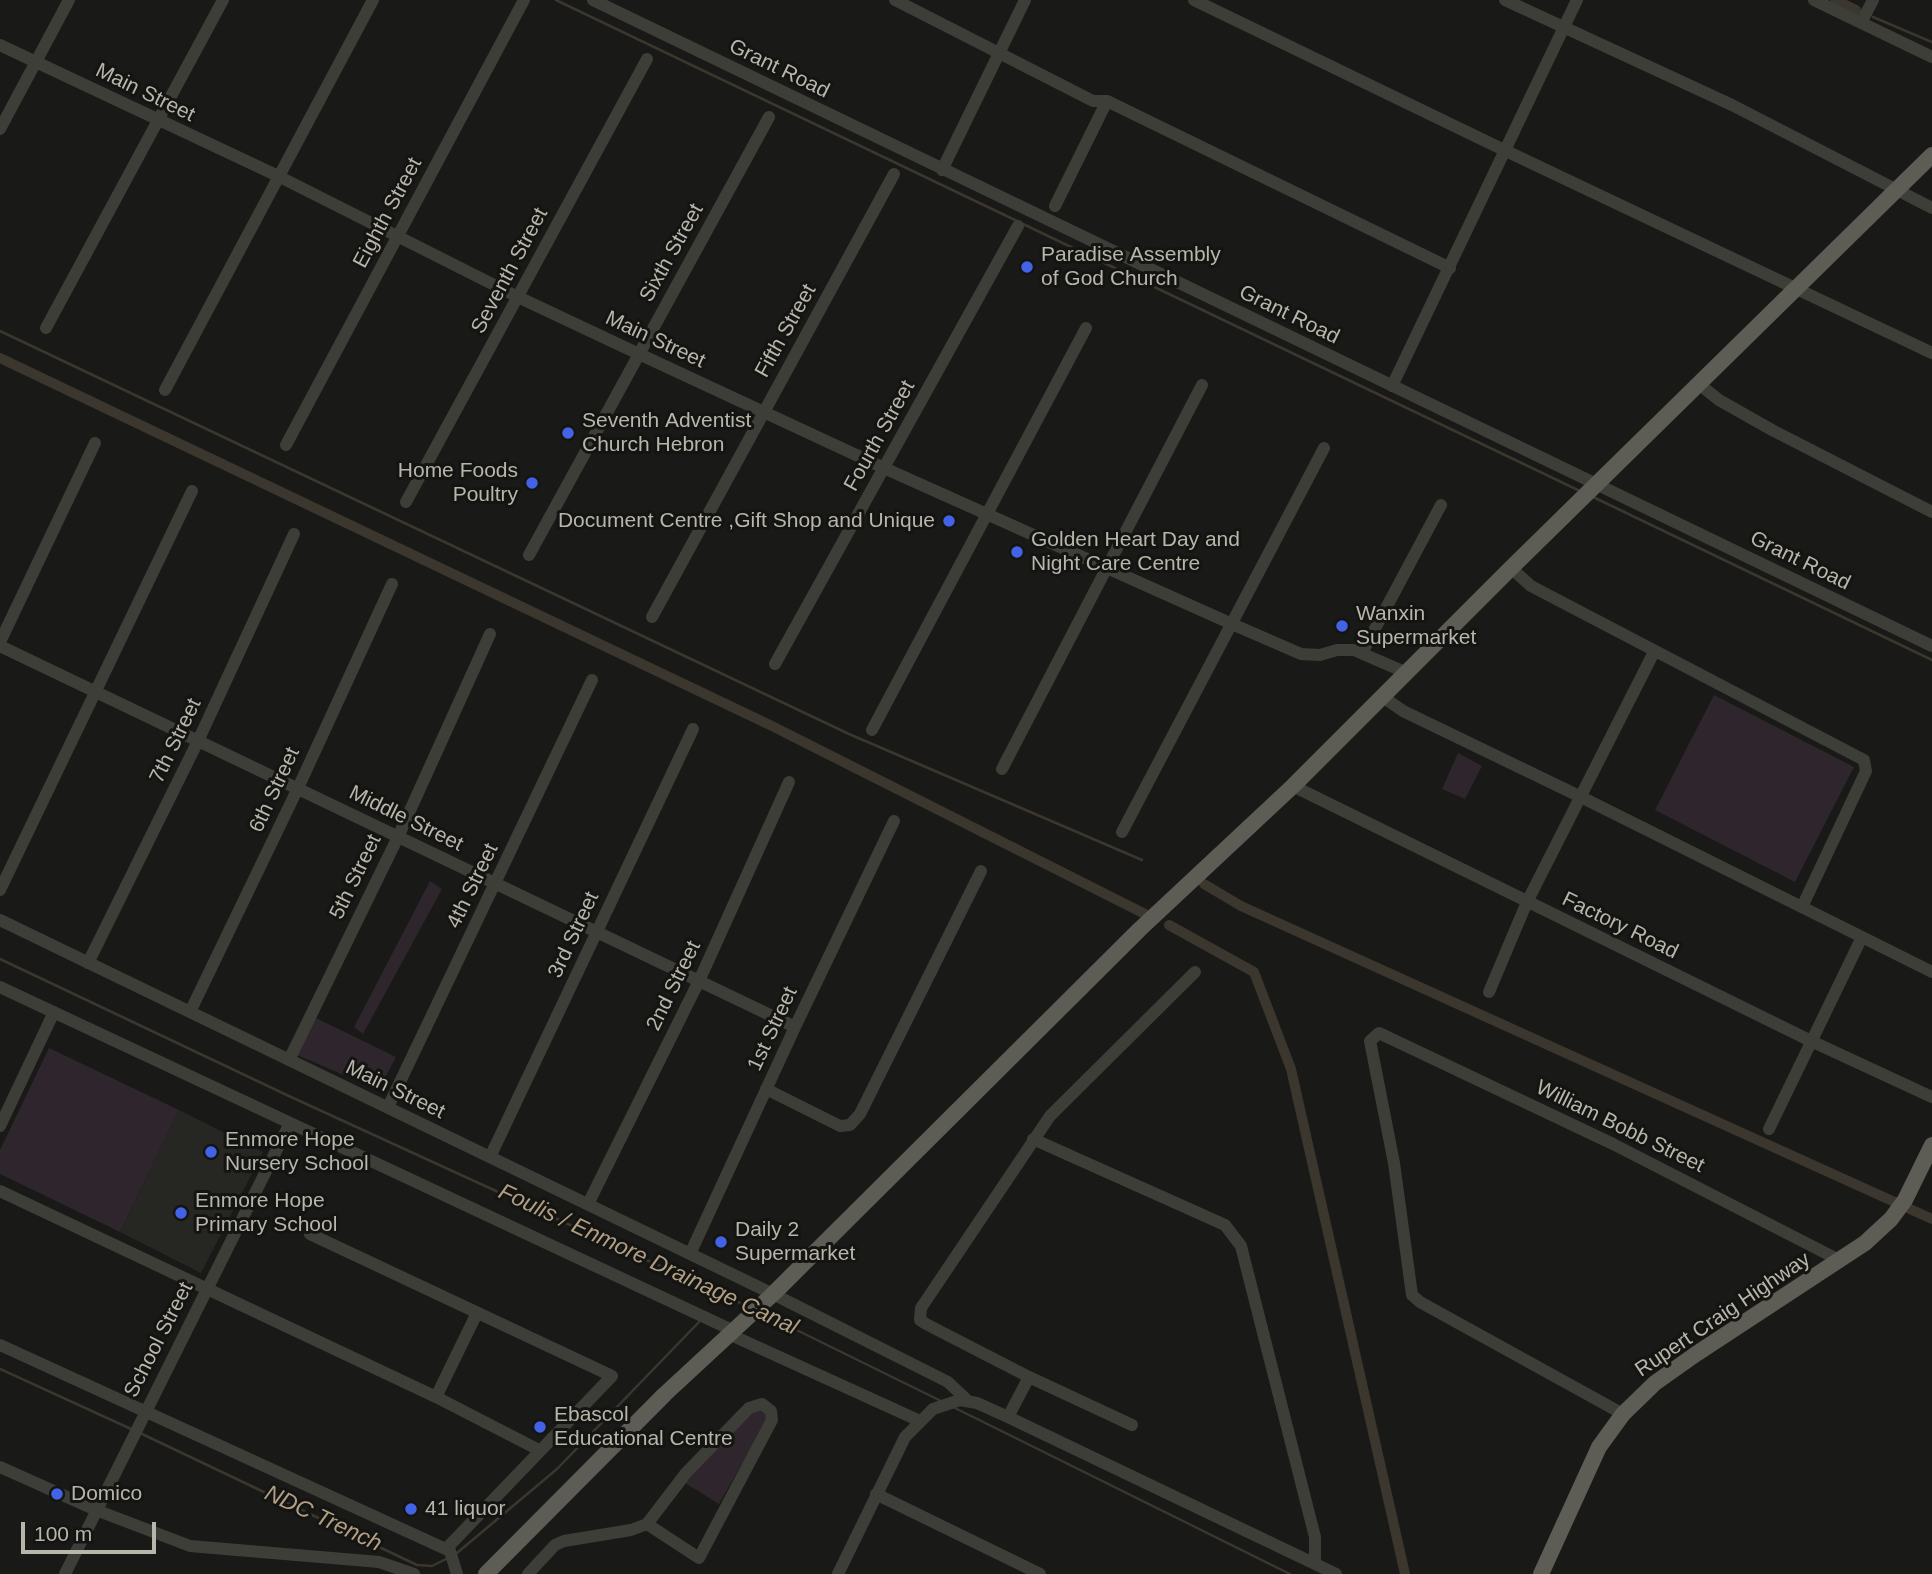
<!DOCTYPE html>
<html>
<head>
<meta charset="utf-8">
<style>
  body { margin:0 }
  #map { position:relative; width:1932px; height:1574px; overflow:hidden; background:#191917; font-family:Helvetica,sans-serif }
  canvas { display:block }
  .scale { position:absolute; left:21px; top:1522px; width:135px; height:32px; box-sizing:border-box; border:4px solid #b8b6aa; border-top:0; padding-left:9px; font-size:21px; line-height:24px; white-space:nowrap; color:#b8b6aa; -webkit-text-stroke:5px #141412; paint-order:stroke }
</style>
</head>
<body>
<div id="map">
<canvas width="1932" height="1574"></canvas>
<div class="scale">100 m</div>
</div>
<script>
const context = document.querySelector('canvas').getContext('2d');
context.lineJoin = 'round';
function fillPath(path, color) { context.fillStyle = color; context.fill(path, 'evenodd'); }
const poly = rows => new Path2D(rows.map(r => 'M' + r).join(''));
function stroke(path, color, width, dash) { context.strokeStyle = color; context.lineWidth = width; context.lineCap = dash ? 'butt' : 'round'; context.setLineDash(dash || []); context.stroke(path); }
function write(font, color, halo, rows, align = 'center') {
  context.font = font + ' Helvetica,sans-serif'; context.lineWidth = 6; context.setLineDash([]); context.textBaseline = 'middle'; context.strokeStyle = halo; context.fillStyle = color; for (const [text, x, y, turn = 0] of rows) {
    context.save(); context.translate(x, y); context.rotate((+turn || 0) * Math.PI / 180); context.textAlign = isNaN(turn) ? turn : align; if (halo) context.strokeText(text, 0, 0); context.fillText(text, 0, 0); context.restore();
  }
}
const built = poly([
  [179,1110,263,1152,201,1273,120,1232]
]);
const green = poly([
  [1714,695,1854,767,1795,882,1655,810],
  [1458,753,1482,766,1465,799,1442,789],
  [430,881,442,889,363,1034,354,1027],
  [314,1017,396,1057,379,1090,297,1055],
  [49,1048,179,1110,120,1232,0,1174,0,1150],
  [759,1410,767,1415,767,1420,719,1504,685,1483,753,1411]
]);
const stream = poly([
  [556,0,1017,221],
  [1873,17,1932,42],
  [1023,224,1582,492],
  [0,331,849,734,1142,860],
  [1591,496,1932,660],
  [0,959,291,1097,749,1307],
  [762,1313,941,1401],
  [0,1369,131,1429],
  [953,1407,1290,1574],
  [140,1433,417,1565,432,1566,448,1558],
  [457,1553,557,1469,699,1322]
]);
const canal = poly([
  [1835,0,1856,10],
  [0,358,772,726,1145,914],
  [1204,884,1241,906,1932,1219],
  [1169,925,1254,972,1291,1069,1405,1574]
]);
const minor = poly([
  [593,0,1932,646],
  [895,0,1093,101,1107,101,1450,268],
  [1194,0,1504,150,1932,353],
  [1505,0,1732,105,1932,208],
  [1814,0,1932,57],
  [1861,23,1873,0],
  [0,45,278,176,518,297,639,354,884,468,1232,624,1301,654,1320,655,1337,650,1354,650,1407,673],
  [0,129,69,0],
  [942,170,1025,0],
  [1055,206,1107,101],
  [46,328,223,0],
  [1699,384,1719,400,1772,430,1932,512],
  [1392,386,1577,0],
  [165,390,373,0],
  [286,445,524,0],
  [406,502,647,59],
  [529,555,769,117],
  [1511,568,1531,586,1864,760,1866,771,1802,907],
  [652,617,894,174],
  [0,642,95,443],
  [0,646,795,1027],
  [1362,653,1441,505],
  [775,664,1018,226],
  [1383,697,1403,711,1581,797,1932,972],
  [872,730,1086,328],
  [1002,769,1202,385],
  [1293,786,1811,1041,1932,1097],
  [1122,832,1324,448],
  [0,890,192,491],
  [0,920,773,1294,948,1382,967,1400],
  [88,963,198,741,294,534],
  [0,987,734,1331],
  [1489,992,1527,902,1654,652],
  [190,1012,298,788,392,584],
  [289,1060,398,837,490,634],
  [766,1089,840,1126,850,1125,860,1114,981,871],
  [388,1107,592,680],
  [0,1126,54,1012],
  [1769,1129,1862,937],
  [1033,1139,1225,1225,1241,1246,1315,1537,1315,1564],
  [490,1157,693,729],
  [0,1191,436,1397,539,1450],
  [588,1204,699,981,789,782],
  [310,1234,612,1376,446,1549],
  [690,1254,795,1027,894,821],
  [731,1335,920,1421],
  [0,1345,450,1551,457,1574],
  [1029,1377,1132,1425],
  [436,1397,477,1313],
  [1623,1414,1420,1302,1412,1295,1394,1163,1370,1041,1379,1033,1613,1144,1841,1261],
  [1008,1417,1029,1377,926,1324,920,1320,921,1308,1050,1116,1195,972],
  [0,1467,96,1510,190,1546,379,1562,414,1574],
  [876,1494,1040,1574],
  [65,1574,290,1123],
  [528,1574,555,1545,564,1541,631,1530,647,1524,686,1473,749,1408,762,1404,771,1411,772,1420,699,1558,647,1524],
  [838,1574,905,1437,933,1409,960,1400,977,1403,1008,1417,1336,1574]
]);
const major = poly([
  [486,1574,665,1394,773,1294,1140,929,1293,786,1511,568,1932,155],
  [1541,1574,1599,1447,1623,1414,1655,1383,1696,1354,1865,1243,1891,1219,1905,1200,1932,1145]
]);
const markers = [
  [1027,267,7,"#4363e6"],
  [568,433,7,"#4363e6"],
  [532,483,7,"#4363e6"],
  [949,521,7,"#4363e6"],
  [1017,552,7,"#4363e6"],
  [1342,626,7,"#4363e6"],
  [211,1152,7,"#4363e6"],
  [181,1213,7,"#4363e6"],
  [721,1242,7,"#4363e6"],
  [540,1427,7,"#4363e6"],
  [57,1494,7,"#4363e6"],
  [411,1509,7,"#4363e6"]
];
const streetNames = [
  ["Grant Road",779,69,26],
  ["Main Street",145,93,26],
  ["Eighth Street",388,213,-62],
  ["Sixth Street",672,253,-61],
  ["Seventh Street",510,271,-62],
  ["Grant Road",1289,315,26],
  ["Fifth Street",786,331,-61],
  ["Main Street",655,340,25],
  ["Fourth Street",880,436,-61],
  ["Grant Road",1800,561,26],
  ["7th Street",176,741,-64],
  ["6th Street",275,790,-65],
  ["Middle Street",406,819,26],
  ["5th Street",356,877,-64],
  ["4th Street",473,886,-64],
  ["Factory Road",1620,926,26],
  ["3rd Street",574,935,-65],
  ["2nd Street",674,986,-64],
  ["1st Street",773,1029,-65],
  ["Main Street",395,1090,26],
  ["William Bobb Street",1620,1127,26],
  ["Rupert Craig Highway",1723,1315,-34],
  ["School Street",159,1340,-63]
];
const poiNames = [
  ["Paradise Assembly",1041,255],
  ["of God Church",1041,279],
  ["Seventh Adventist",582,421],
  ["Church Hebron",582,445],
  ["Home Foods",518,471,"right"],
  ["Poultry",518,495,"right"],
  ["Document Centre ,Gift Shop and Unique",935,521,"right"],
  ["Golden Heart Day and",1031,540],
  ["Night Care Centre",1031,564],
  ["Wanxin",1356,614],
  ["Supermarket",1356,638],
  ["Enmore Hope",225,1140],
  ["Nursery School",225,1164],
  ["Enmore Hope",195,1201],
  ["Primary School",195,1225],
  ["Daily 2",735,1230],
  ["Supermarket",735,1254],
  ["Ebascol",554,1415],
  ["Educational Centre",554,1439],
  ["Domico",71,1494],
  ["41 liquor",425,1509]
];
const waterNames = [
  ["Foulis / Enmore Drainage Canal",648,1260,25],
  ["NDC Trench",323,1519,25]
];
fillPath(built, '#262623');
fillPath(green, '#2e262c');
stroke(stream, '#3c372e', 2.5);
stroke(canal, '#3c372e', 10);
stroke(minor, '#3e3e39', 12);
stroke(major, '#5d5c55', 16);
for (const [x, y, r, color] of markers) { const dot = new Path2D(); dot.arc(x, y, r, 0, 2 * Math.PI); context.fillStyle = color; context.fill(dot); stroke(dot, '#141412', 2.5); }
write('21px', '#b8b6aa', '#141412', streetNames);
write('21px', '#b8b6aa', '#141412', poiNames, 'left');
write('italic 23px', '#b19f84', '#141412', waterNames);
</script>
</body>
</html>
